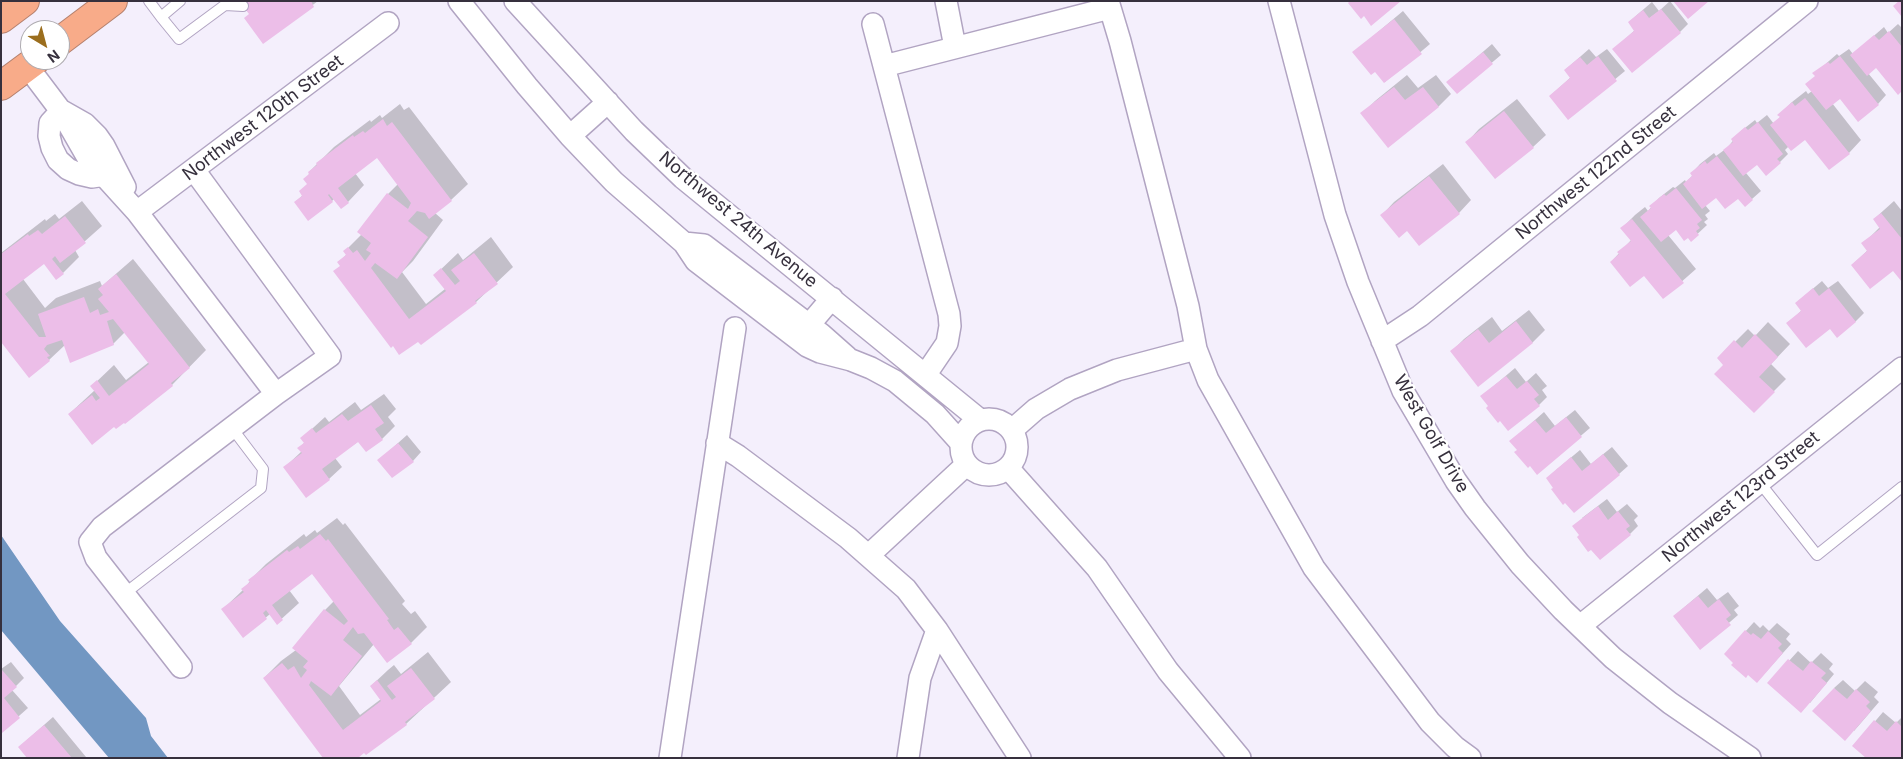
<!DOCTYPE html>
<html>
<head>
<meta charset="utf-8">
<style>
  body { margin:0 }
  #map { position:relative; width:1903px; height:759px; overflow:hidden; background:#f4effc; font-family:Inter,sans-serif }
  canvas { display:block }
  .frame { position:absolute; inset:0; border:2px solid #36303d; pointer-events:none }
  .north { position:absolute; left:20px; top:20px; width:50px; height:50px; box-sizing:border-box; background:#fff; border:1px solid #afacb1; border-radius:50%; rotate:143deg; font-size:14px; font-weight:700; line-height:20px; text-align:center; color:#36303d }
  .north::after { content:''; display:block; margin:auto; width:18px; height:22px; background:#9b6e1e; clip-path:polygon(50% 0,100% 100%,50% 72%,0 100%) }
</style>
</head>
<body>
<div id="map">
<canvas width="1903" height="759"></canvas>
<div class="frame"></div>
<div class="north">N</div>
</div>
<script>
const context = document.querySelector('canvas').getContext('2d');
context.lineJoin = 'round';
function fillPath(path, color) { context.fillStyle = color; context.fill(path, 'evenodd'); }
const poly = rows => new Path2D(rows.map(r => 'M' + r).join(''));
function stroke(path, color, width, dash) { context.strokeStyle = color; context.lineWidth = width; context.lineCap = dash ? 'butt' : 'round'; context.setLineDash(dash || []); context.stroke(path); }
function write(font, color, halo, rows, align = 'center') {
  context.font = font + ' Inter,sans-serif'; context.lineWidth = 4.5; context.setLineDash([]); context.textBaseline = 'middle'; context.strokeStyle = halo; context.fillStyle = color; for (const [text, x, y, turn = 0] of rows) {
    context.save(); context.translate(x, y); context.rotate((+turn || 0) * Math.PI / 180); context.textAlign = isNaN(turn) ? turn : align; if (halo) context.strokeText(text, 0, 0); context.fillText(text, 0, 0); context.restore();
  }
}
const water = poly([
  [1,535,60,621,146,718,151,736,168,758,109,758,1,630]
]);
const shadow = poly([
  [241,1,318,1,263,42,250,13],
  [1670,1,1688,24,1680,32,1614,49,1635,30,1629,22,1638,14,1652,2,1659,11],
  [1403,11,1430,44,1385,82,1375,70,1354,52],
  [1898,24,1902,28,1902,90,1876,66,1868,73,1886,95,1878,104,1840,97,1832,103,1861,140,1849,153,1805,138,1789,146,1785,150,1788,154,1780,162,1757,163,1746,173,1761,191,1752,199,1716,196,1705,205,1710,211,1705,215,1708,219,1704,222,1707,225,1691,240,1676,228,1668,235,1696,269,1663,298,1644,274,1611,262,1632,239,1622,228,1635,215,1645,207,1648,211,1659,198,1673,187,1675,188,1685,180,1686,182,1693,175,1692,173,1700,164,1714,153,1716,156,1727,148,1741,131,1755,120,1757,123,1767,115,1774,124,1781,116,1779,115,1792,102,1806,91,1808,94,1812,91,1816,76,1814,74,1837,54,1839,56,1849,49,1853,54,1884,27,1888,33],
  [1492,44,1501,55,1457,92,1448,82],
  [1589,49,1596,57,1607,49,1625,71,1568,118,1550,96,1571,77,1565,70],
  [1407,75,1418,88,1436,75,1451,94,1439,106,1388,146,1362,114,1375,101],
  [1517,99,1546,135,1533,147,1467,142,1479,129],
  [400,104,404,110,409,107,468,184,451,200,435,213,443,220,413,261,402,272,426,304,445,289,435,275,458,253,463,260,491,237,513,267,476,302,421,343,339,262,347,254,345,251,362,234,388,194,398,184,377,156,355,173,364,185,348,202,334,199,332,201,295,202,303,195,308,183,309,172,334,147,370,120,371,122,380,115,382,118],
  [1443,164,1471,200,1459,213,1407,230,1382,215,1394,202],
  [82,201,102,226,75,250,79,257,63,273,44,262,23,279,45,308,56,298,100,281,102,286,133,259,206,350,172,385,69,414,95,390,92,386,114,365,126,380,149,362,125,332,113,344,65,345,49,360,1,340,1,253,45,219,46,221,55,214,59,219],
  [1894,201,1902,211,1902,280,1893,269,1852,265,1868,250,1863,244,1880,227,1874,219],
  [1822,281,1828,288,1838,281,1864,313,1855,322,1830,327,1788,323,1802,310,1796,303],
  [1529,310,1545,330,1532,343,1452,351,1464,339,1492,317,1502,331],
  [1768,322,1790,344,1771,364,1786,379,1754,411,1725,365,1719,358,1748,329,1755,336],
  [1515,368,1526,382,1536,373,1547,386,1542,390,1547,397,1539,405,1489,406,1482,396],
  [384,394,396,409,388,417,395,426,382,439,366,451,359,441,335,458,342,467,329,479,285,467,302,451,299,448,305,442,302,438,325,417,329,422,355,402,361,410],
  [1575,410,1590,428,1537,473,1511,441,1544,412,1555,426],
  [407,435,421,452,413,461,379,460],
  [1612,447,1628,466,1619,474,1554,487,1556,470,1580,450,1591,464],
  [1607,499,1617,512,1627,504,1638,516,1634,520,1638,526,1630,534,1582,518],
  [337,518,343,525,345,523,405,601,402,604,411,614,415,611,427,627,411,643,374,644,339,686,360,715,381,699,371,686,388,670,394,665,401,674,428,652,451,682,406,724,366,753,264,678,281,661,296,650,325,610,334,601,312,573,289,590,299,603,277,623,270,614,244,636,223,609,244,589,250,581,250,580,266,564,304,534,306,537,315,530,317,533],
  [1707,588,1717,600,1728,592,1739,606,1734,610,1738,615,1700,648,1674,616],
  [1754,622,1760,628,1763,625,1769,631,1777,623,1790,634,1786,639,1791,644,1765,673,1735,663,1725,654],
  [1798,651,1811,663,1821,653,1833,664,1829,669,1834,674,1810,703,1769,683],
  [11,662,24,678,12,690,28,708,2,731,1,669],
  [1843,680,1855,691,1865,681,1878,692,1874,697,1879,702,1854,731,1834,688],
  [1883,712,1896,723,1902,717,1902,755,1854,746],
  [53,717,86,757,85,758,29,758,19,747]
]);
const building = poly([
  [239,1,311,1,314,7,263,44,244,18,249,14],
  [1350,1,1401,1,1371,26,1364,16,1361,19,1348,3],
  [1673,1,1709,1,1688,19],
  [1899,1,1902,1,1902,17,1893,6],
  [1661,9,1681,33,1632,73,1612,49,1634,31,1628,22,1643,10,1649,18],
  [1394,19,1422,54,1384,83,1375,72,1371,75,1352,52],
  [1889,31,1902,47,1902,91,1898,95,1876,68,1867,76,1850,55,1874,35,1879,40],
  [1483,52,1493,64,1457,94,1446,82],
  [1598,56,1617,81,1568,120,1549,96,1570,78,1564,70,1580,57,1587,65],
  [1840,56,1879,105,1858,122,1840,99,1826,110,1805,84,1815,76,1812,73,1828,62,1830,64],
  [1394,87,1405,100,1423,87,1439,107,1388,148,1360,113],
  [1805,98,1850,154,1829,170,1805,140,1791,151,1770,125,1780,117,1777,115,1792,102,1795,106],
  [1504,111,1534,148,1495,179,1465,142],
  [383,119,387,126,392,122,452,201,429,219,425,213,417,211,408,221,428,237,397,279,375,263,371,268,409,319,446,291,433,275,441,268,455,285,460,281,451,270,474,253,498,284,475,301,477,303,421,345,418,342,399,355,393,346,391,348,333,271,340,266,337,262,346,255,343,251,348,247,353,253,357,250,365,261,371,253,366,250,371,243,357,232,387,193,408,209,411,203,377,158,338,188,349,203,341,209,329,194,328,195,333,202,308,221,294,202,302,196,299,191,307,184,303,179,309,174,308,172,317,165,316,163,353,135,354,137,363,131,365,133],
  [1758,122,1783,154,1777,159,1781,163,1766,176,1757,165,1743,176,1723,150,1733,142,1731,139,1745,127,1748,130],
  [1717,156,1753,200,1745,207,1738,199,1725,209,1716,198,1702,209,1683,184,1692,176,1690,173,1705,161,1707,164],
  [1429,176,1460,214,1419,246,1407,231,1399,238,1380,215],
  [1676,188,1702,220,1697,224,1700,228,1696,231,1699,235,1691,242,1688,238,1684,241,1676,230,1661,242,1640,217,1651,208,1649,206,1664,194,1666,196],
  [1881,213,1902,239,1902,282,1893,271,1870,289,1851,265,1867,251,1861,243,1880,229,1873,219],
  [65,216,86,243,60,263,55,256,52,259,64,274,56,280,44,264,5,294,39,337,46,337,38,314,84,297,90,313,98,309,100,315,109,312,98,299,103,295,98,289,116,274,190,368,171,383,173,386,125,424,124,423,116,429,114,427,92,445,68,414,92,395,96,401,100,398,90,386,97,380,109,396,149,364,113,319,107,321,114,345,70,363,62,340,47,345,44,349,50,356,47,357,50,361,29,378,1,342,1,254,28,234,29,236,38,230,42,234],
  [1632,219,1684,283,1663,299,1644,276,1630,287,1610,262,1619,254,1617,252,1631,241,1620,228],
  [1813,288,1819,296,1829,288,1856,322,1837,338,1830,329,1806,348,1786,323,1801,311,1795,303],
  [1516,321,1533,343,1478,387,1450,351,1478,329,1489,343],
  [1755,334,1778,357,1759,377,1775,392,1754,413,1714,374,1723,365,1717,358,1734,340,1742,348],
  [1506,376,1517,389,1527,381,1539,395,1534,399,1540,406,1508,431,1500,421,1498,423,1486,408,1488,406,1480,396],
  [371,405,384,423,375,429,383,440,366,452,358,442,322,469,330,480,306,498,283,467,302,453,297,448,304,443,300,438,312,428,316,433,342,414,348,421],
  [1566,417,1582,437,1537,475,1530,466,1528,468,1514,452,1517,450,1509,441,1535,420,1546,433],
  [398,443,414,462,392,478,377,460],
  [1603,454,1620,475,1574,513,1565,503,1563,505,1551,489,1553,488,1546,478,1571,457,1582,471],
  [1598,506,1608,520,1618,511,1630,526,1626,529,1631,535,1600,560,1591,550,1588,552,1577,537,1579,535,1572,526],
  [320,534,326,541,328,539,389,619,387,620,394,630,398,627,412,644,387,663,364,633,358,634,353,627,343,640,362,656,331,696,311,681,309,685,343,730,381,701,370,686,377,680,392,700,396,697,387,686,411,668,435,699,405,722,407,725,366,755,364,753,358,758,323,758,263,678,282,663,288,670,294,666,301,678,307,670,303,667,308,661,292,648,324,609,344,625,348,621,312,574,272,605,283,620,277,625,266,610,263,613,267,619,243,638,221,609,244,592,241,589,250,582,248,580,287,550,289,552,298,546,300,549],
  [1698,596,1708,608,1719,599,1731,615,1726,619,1731,625,1700,650,1673,616],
  [1745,630,1751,635,1753,633,1761,639,1768,631,1782,644,1778,648,1783,653,1757,683,1748,675,1746,678,1731,665,1733,663,1724,654],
  [1788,659,1803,671,1811,661,1826,673,1821,678,1827,683,1801,713,1767,683],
  [1,669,17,687,4,698,20,718,2,733],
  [1834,688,1847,699,1856,689,1870,702,1866,706,1871,711,1845,741,1812,711],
  [1874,720,1887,731,1896,721,1902,727,1902,755,1900,758,1866,758,1852,746],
  [44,725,72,758,27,758,18,747]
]);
const lane = poly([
  [149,1,161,17,180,1],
  [161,17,179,39,225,5,243,6],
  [1760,483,1817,555,1902,487],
  [124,594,261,488,263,469,232,428]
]);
const street = poly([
  [459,1,527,86,570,136,614,182,684,243,696,261,807,346,820,352,851,360,871,368,895,381,935,414,961,443],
  [515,1,634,131,683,178,980,420],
  [946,1,955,47],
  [1108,1,1120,41,1188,306,1196,349,1208,380,1314,568,1430,722,1455,747,1470,758],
  [1279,1,1335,215,1358,282,1403,391,1456,481,1475,508,1520,564,1563,610,1613,658,1670,703,1750,758],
  [873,24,949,314,950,326,947,343,926,374],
  [27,66,61,111,88,158,137,212,276,394],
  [884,66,1110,8],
  [61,111,50,123,49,136,52,148,58,160,68,169,79,174,92,177,105,175],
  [62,111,85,124,97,136,104,146,125,187],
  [570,136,608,102],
  [137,212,388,23],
  [684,243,704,245,821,334,847,357],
  [809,325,832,298],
  [1382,341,1420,316,1807,1],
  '961 447a28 28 0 1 1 56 0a28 28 0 1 1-56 0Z',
  [1012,430,1036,409,1070,389,1117,370,1196,349],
  [717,443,738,456,848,538,906,589,937,630,1020,758],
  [1008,468,1097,568,1168,671,1240,758],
  [869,555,966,465],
  [1580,626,1902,368],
  [181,667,96,558,90,542,102,527,276,394,330,356,194,170],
  [670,758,735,328],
  [908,758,920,678,937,630]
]);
const highway = poly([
  [1,19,25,1],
  [60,41,113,1],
  [1,86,36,60]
]);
const streetNames = [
  ["Northwest 120th Street",263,118,-37],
  ["Northwest 122nd Street",1596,173,-39],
  ["Northwest 24th Avenue",738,220,40],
  ["West Golf Drive",1431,434,60],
  ["Northwest 123rd Street",1741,497,-39]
];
fillPath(water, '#7297c2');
fillPath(shadow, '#0003');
fillPath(building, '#ecbee8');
stroke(lane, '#b1a4c2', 12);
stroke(street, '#b1a4c2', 24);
stroke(highway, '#b4806e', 30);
stroke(lane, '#fff', 10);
stroke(street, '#fff', 21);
stroke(highway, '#f8ab89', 28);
write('18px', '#36303d', '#fff', streetNames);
</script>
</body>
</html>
